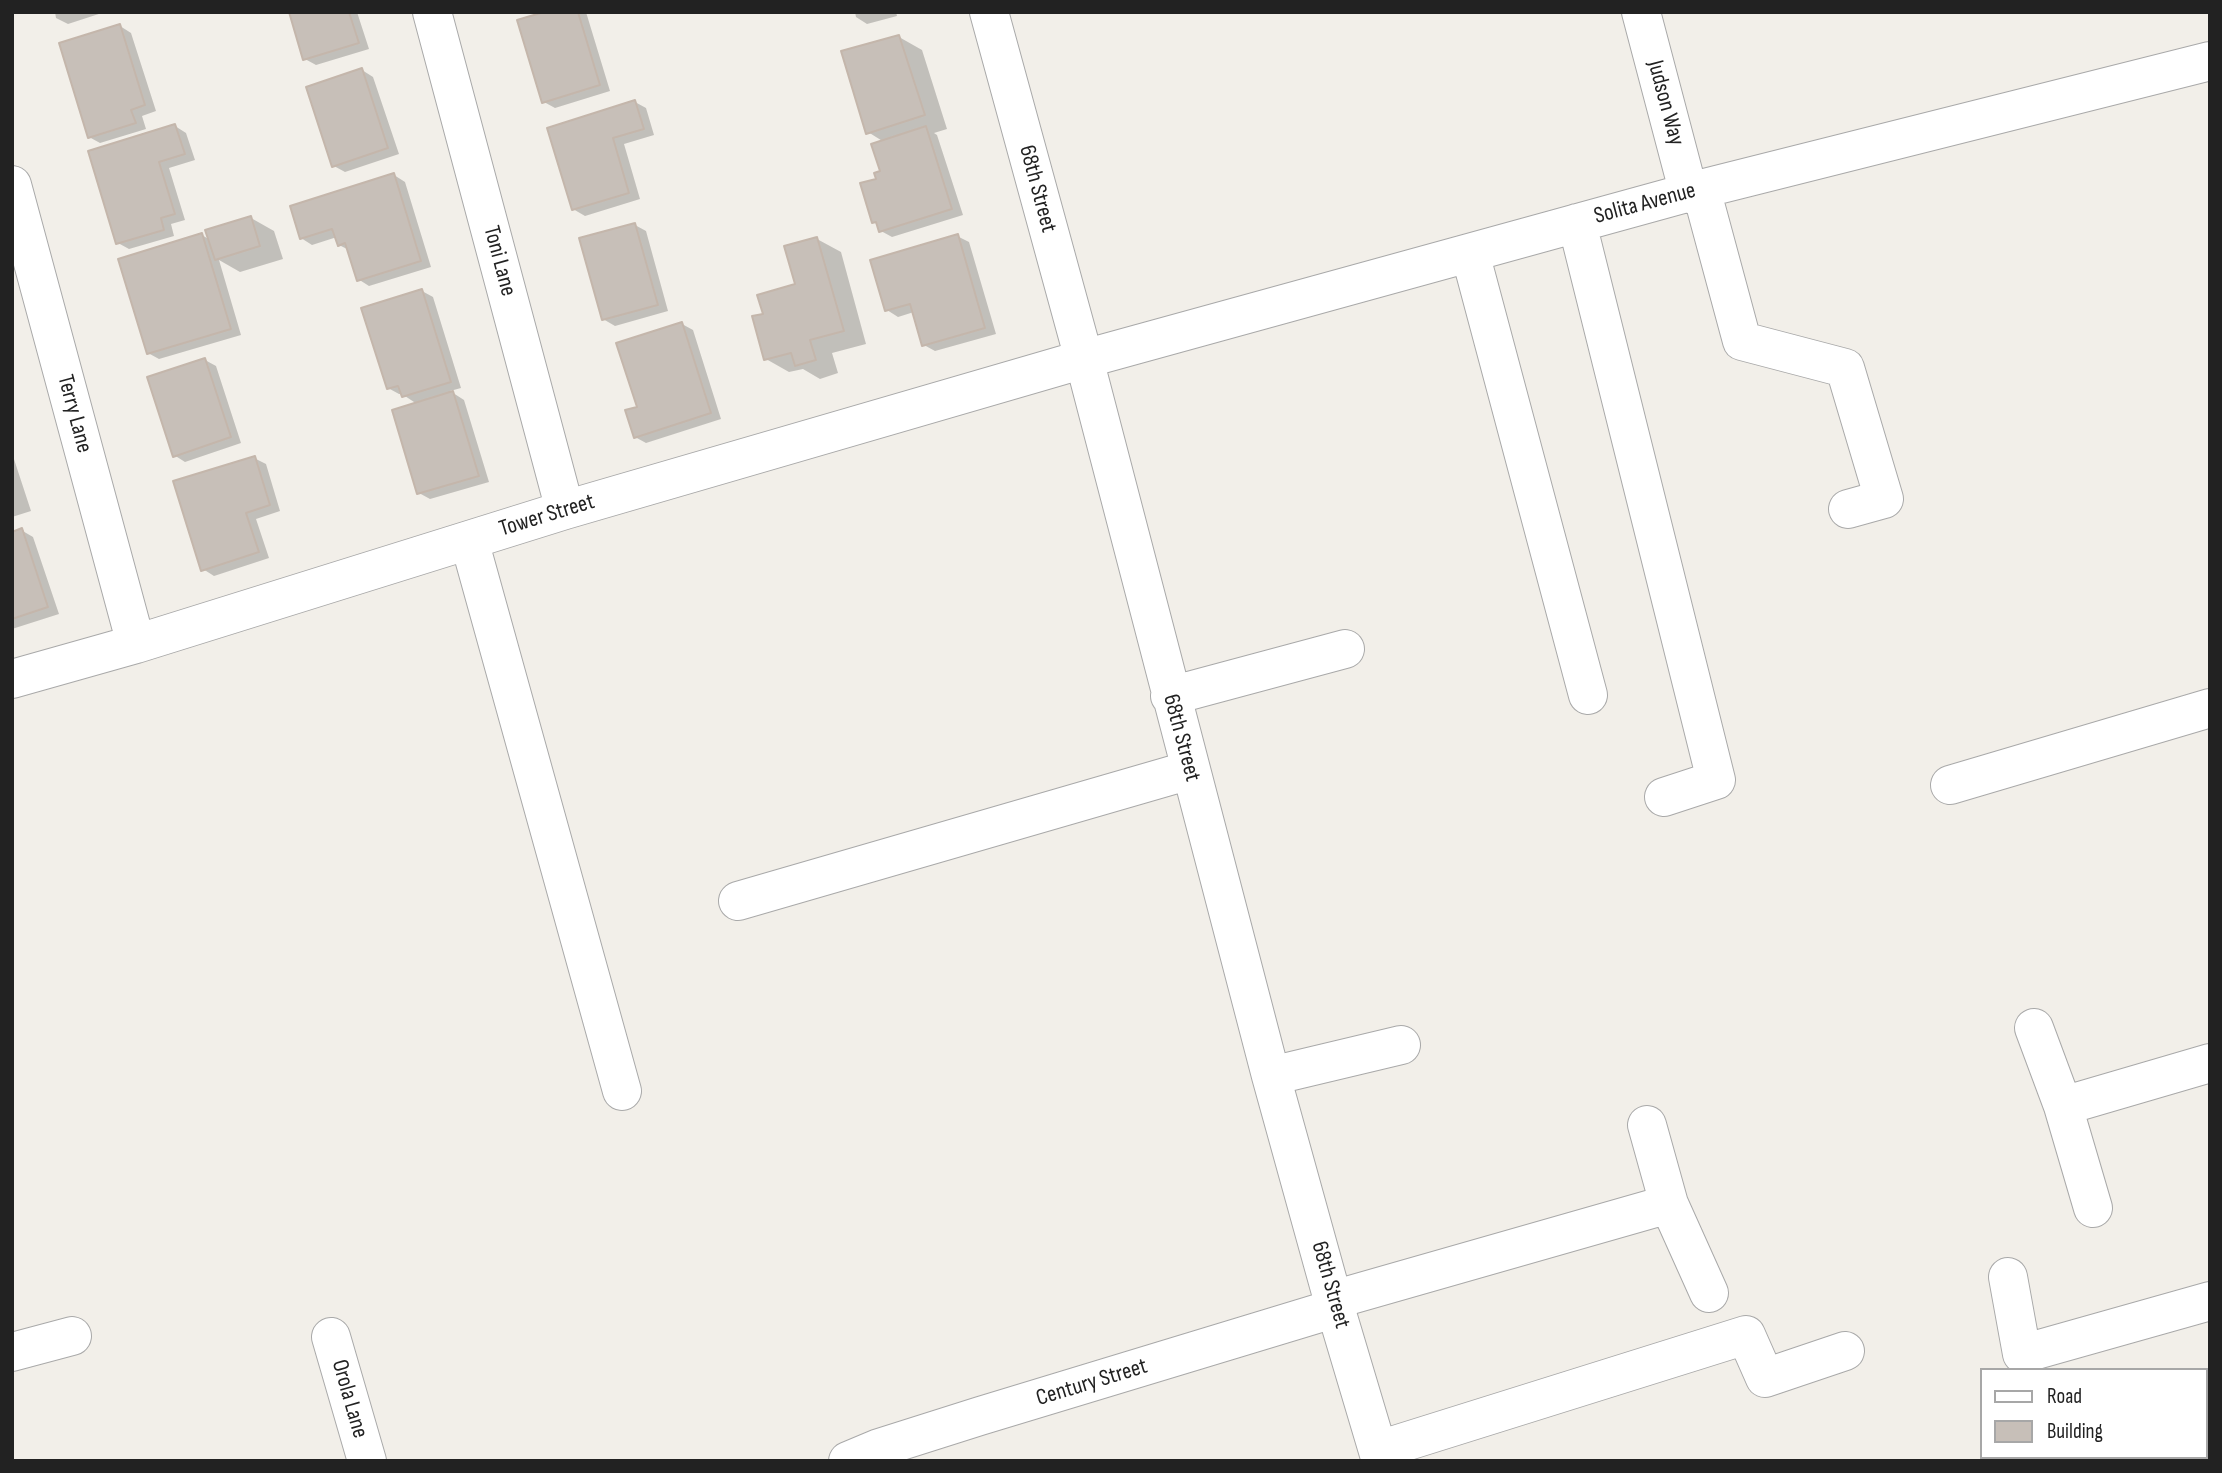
<!DOCTYPE html>
<html>
<head>
<meta charset="utf-8">
<style>
  body { margin:0 }
  #map { position:relative; width:2222px; height:1473px; overflow:hidden; background:#f2efe9; font-family:"Sofia Sans Condensed",sans-serif }
  canvas { display:block }
  .frame { position:absolute; inset:0; border:14px solid #222; pointer-events:none }
  .legend { position:absolute; left:1980px; top:1368px; width:228px; height:91px; box-sizing:border-box; background:#fff; border:2px solid #a7a7a7; margin:0; padding:9px 12px; list-style:none; font-size:21px; color:#222 }
  .legend li { display:flex; align-items:center; gap:14px; height:35px }
  .legend b { width:35px; border:2px solid #a7a7a7 }
</style>
</head>
<body>
<div id="map">
<canvas width="2222" height="1473"></canvas>
<div class="frame"></div>
<ul class="legend">
<li><b style="height:9px;background:#fff"></b>Road</li>
<li><b style="height:19px;background:#c7bfb8"></b>Building</li>
</ul>
</div>
<script>
const context = document.querySelector('canvas').getContext('2d');
context.lineJoin = 'round';
function fillPath(path, color) { context.fillStyle = color; context.fill(path, 'evenodd'); }
const poly = rows => new Path2D(rows.map(r => 'M' + r).join(''));
function stroke(path, color, width, dash) { context.strokeStyle = color; context.lineWidth = width; context.lineCap = dash ? 'butt' : 'round'; context.setLineDash(dash || []); context.stroke(path); }
function write(font, color, halo, rows, align = 'center') {
  context.font = font + ' "Sofia Sans Condensed",sans-serif'; context.lineWidth = 5; context.setLineDash([]); context.textBaseline = 'middle'; context.strokeStyle = halo; context.fillStyle = color; for (const [text, x, y, turn = 0] of rows) {
    context.save(); context.translate(x, y); context.rotate((+turn || 0) * Math.PI / 180); context.textAlign = isNaN(turn) ? turn : align; if (halo) context.strokeText(text, 0, 0); context.fillText(text, 0, 0); context.restore();
  }
}
const shadow = poly([
  [55,12,105,12,68,24,56,18],
  [290,12,357,12,369,49,316,65,305,59],
  [550,12,586,12,610,91,555,108,544,102],
  [855,12,896,12,897,16,867,24,856,17],
  [120,26,131,33,156,111,142,116,146,129,100,143,89,137],
  [899,37,922,50,947,129,934,133,937,135,963,215,892,237,881,231,879,225,873,222,879,180,882,173,884,142,868,132],
  [362,70,373,77,399,154,345,172,334,166],
  [635,102,646,108,654,135,624,144,640,199,585,216,573,209,549,129],
  [175,126,186,133,195,160,169,168,185,220,171,224,174,236,129,249,118,243],
  [394,175,405,182,431,267,369,286,358,279,349,250,339,245,337,237,312,245,301,238],
  [251,218,274,231,283,259,240,272,219,260,241,335,159,359,148,353,202,235,210,240],
  [635,225,646,231,668,311,615,326,603,319],
  [957,236,969,242,996,334,935,351,924,345,914,312,898,317,887,310],
  [817,239,841,252,866,344,832,353,838,373,820,379,803,369,789,372,766,359,765,315,797,286],
  [422,291,433,297,461,388,450,391,464,400,489,482,430,499,419,493,417,404,402,394,399,394,388,388],
  [682,324,693,330,721,419,646,443,635,437,639,408],
  [205,360,216,366,241,443,185,462,174,455],
  [12,453,31,511,12,517],
  [254,458,266,464,280,511,256,519,269,558,214,576,203,569],
  [21,530,33,537,59,614,12,629,12,533]
]);
const building = poly([
  [289,12,349,12,359,43,303,60,289,12],
  [544,12,578,12,600,85,542,103,517,20,544,12],
  [120,24,145,105,131,110,136,123,88,138,59,43,120,24],
  [899,35,925,115,866,134,841,51,899,35],
  [362,68,388,148,332,167,306,87,362,68],
  [635,100,644,129,613,138,629,193,572,210,547,128,635,100],
  [175,124,185,154,159,162,175,214,161,218,164,230,116,244,88,151,175,124],
  [926,126,952,209,879,232,876,222,872,223,860,183,876,179,874,173,880,171,871,144,926,126],
  [394,173,421,261,357,281,345,243,338,246,332,229,300,239,290,206,394,173],
  [251,216,260,246,215,260,205,230,251,216],
  [635,223,658,305,602,320,579,238,635,223],
  [202,233,231,329,147,354,118,259,202,233],
  [958,234,985,328,922,346,910,304,885,311,870,260,958,234],
  [817,237,844,331,810,340,816,360,795,366,791,353,764,360,752,316,763,314,757,295,795,284,784,246,817,237],
  [422,289,451,382,402,397,398,386,387,389,361,308,422,289],
  [682,322,711,413,634,438,625,410,637,407,616,343,682,322],
  [205,358,231,437,173,457,147,377,205,358],
  [453,391,479,476,417,494,392,410,453,391],
  [255,456,270,505,246,513,259,552,201,571,173,481,255,456],
  [22,528,48,607,12,619,12,532,22,528]
]);
const minor = poly([
  [432,12,565,510],
  [989,12,1084,359,1271,1076,1333,1300,1381,1461],
  [1641,12,1689,194],
  [12,185,136,644],
  [1701,189,1742,341,1845,368,1884,499,1848,509],
  [1577,223,1716,780,1664,797],
  [1470,253,1588,695],
  [469,540,622,1091],
  [12,679,136,644,565,510,1084,359,1701,189,2210,61],
  [1170,696,1345,649],
  [1950,785,2210,708],
  [738,901,1190,770],
  [2034,1028,2063,1106,2210,1063],
  [1271,1076,1401,1045],
  [2063,1106,2093,1208],
  [1647,1125,1669,1204],
  [2008,1277,2022,1354,2210,1301],
  [1333,1300,1669,1204,1709,1293],
  [331,1337,367,1461],
  [12,1352,72,1336],
  [1379,1450,1746,1335,1765,1378,1845,1351],
  [848,1461,879,1448,980,1416,1336,1308]
]);
const streetNames = [
  ["Judson Way",1665,103,75],
  ["68th Street",1037,189,75],
  ["Solita Avenue",1645,204,-15],
  ["Toni Lane",499,261,75],
  ["Terry Lane",74,414,75],
  ["Tower Street",547,516,-17],
  ["68th Street",1181,738,75],
  ["68th Street",1330,1285,74],
  ["Century Street",1092,1383,-17],
  ["Orola Lane",349,1399,74]
];
fillPath(shadow, '#0003');
fillPath(building, '#c7bfb8');
stroke(building, '#c4b6ab', 2);
stroke(minor, '#a9a9a9', 40);
stroke(minor, '#fff', 38);
write('23px', '#222', '#fff', streetNames);
</script>
</body>
</html>
